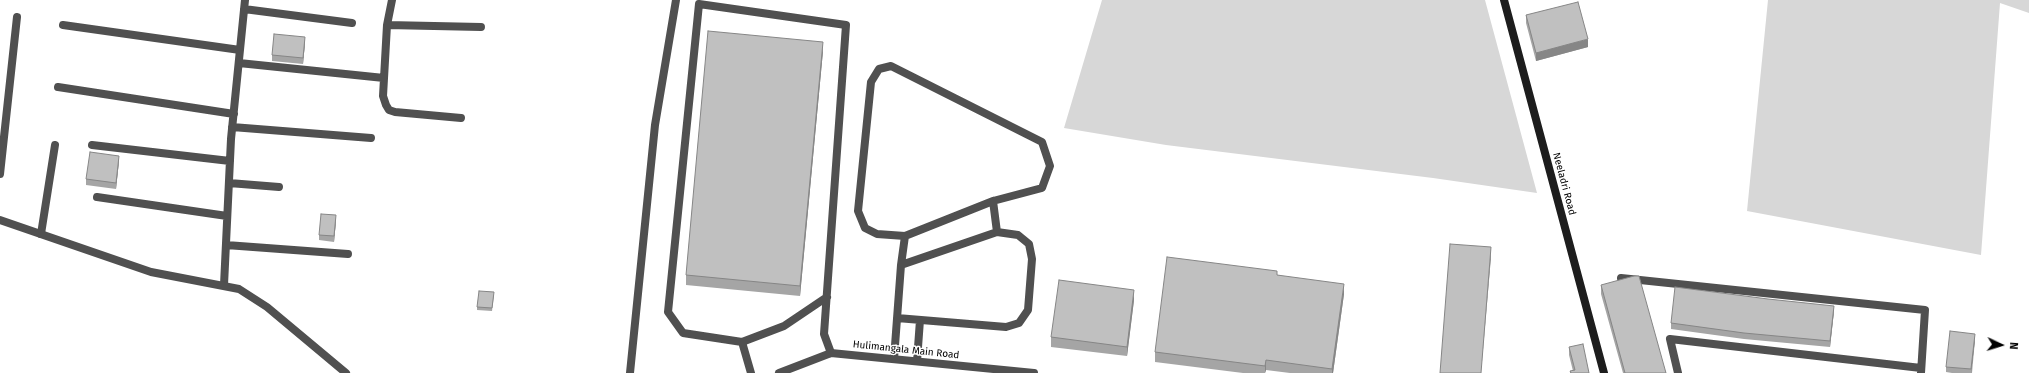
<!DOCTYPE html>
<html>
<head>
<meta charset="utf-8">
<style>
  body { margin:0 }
  #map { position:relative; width:2029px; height:373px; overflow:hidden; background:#fff; font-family:"Fira Sans",sans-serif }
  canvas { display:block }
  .north { position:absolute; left:1981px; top:325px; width:40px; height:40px; -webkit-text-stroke:3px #fff; paint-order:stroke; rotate:94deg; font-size:11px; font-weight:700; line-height:16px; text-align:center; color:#000 }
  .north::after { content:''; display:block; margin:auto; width:14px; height:18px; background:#000; clip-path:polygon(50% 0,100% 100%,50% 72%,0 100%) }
</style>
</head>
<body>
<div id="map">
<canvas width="2029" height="373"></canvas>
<div class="north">N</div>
</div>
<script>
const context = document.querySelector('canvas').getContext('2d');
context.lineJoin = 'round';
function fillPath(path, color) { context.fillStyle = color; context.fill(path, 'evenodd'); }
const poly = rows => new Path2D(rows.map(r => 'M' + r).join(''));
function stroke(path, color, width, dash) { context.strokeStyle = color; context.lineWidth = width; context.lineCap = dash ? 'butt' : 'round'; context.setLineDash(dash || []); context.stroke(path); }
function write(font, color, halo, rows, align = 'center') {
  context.font = font + ' "Fira Sans",sans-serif'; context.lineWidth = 3; context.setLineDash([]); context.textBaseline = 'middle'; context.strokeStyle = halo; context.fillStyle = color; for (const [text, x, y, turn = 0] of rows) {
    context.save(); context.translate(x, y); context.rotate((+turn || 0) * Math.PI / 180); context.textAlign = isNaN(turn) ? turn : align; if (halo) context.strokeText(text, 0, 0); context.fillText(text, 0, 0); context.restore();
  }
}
const green = poly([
  [1102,0,1485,0,1537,193,1433,178,1166,145,1064,128],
  [1768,0,2029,0,2029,13,2000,3,1981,255,1747,211]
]);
const minor = poly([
  [392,0,387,25,383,96,386,105,389,110,395,112,461,118],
  [244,9,352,23],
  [63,25,240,50],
  [387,25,481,27],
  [239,63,384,78],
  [58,87,234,114],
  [232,127,371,138],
  [92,145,230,161],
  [0,174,17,17],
  [229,183,279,187],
  [97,197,227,216],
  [41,234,55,145],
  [905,236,993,201],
  [226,245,348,254],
  [901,265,905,236,877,234,865,228,858,211,871,82,879,69,891,66,1042,142,1050,166,1042,188,993,201,997,232],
  [1621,278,1925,310,1921,373],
  [224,285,231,139,245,0],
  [742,342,784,326,827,297],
  [894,359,901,265,997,232,1018,235,1029,244,1032,259,1028,310,1019,323,1006,327,897,318],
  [917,361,920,320],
  [630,373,655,125,676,0],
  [751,373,742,342,683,333,668,312,699,4,846,25,824,334,831,353],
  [1678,373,1670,339,1921,368]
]);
const tertiary = poly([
  [0,220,151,272,239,289,267,307,346,373],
  [779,373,831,353,1034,373]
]);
const secondary = poly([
  [1504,0,1604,373]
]);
const wall = poly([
  [1526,15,1588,47,1536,61,1526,23],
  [305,43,303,64,272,61,272,55],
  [823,51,800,296,686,285,686,275],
  [119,161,116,189,86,185,86,179],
  [336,221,334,242,319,240,319,235],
  [1277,275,1344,294,1333,373,1290,373,1266,370,1265,373,1243,373,1155,362,1155,352],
  [1601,285,1666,373,1623,373,1601,294],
  [494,295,492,311,477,310,477,307],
  [1134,300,1127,356,1051,347,1051,337],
  [1834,311,1830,347,1744,339,1671,329,1671,323],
  [1975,340,1972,373,1952,373,1946,372,1946,367],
  [1569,347,1589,373,1570,373,1570,371,1573,371,1569,355]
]);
const shadedWall = poly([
  [305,37,305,43,303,64,303,58],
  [1588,39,1588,47,1536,61,1536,53],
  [823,42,823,51,800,296,800,286],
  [119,156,119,161,116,189,116,183],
  [336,215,336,221,334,242,334,236],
  [1491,247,1491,257,1481,373],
  [1344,284,1344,294,1333,373,1332,373,1332,369],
  [1134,290,1134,300,1127,356,1127,347],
  [1834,306,1834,311,1830,347,1830,341],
  [1975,334,1975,340,1971,373,1971,369],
  [1266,360,1266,370,1265,373,1265,366]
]);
const building = poly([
  [1578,2,1588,39,1536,53,1526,15,1578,2],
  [708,31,823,42,800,286,686,275,708,31],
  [274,34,305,37,303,58,272,55,274,34],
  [90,152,119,156,116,183,86,179,90,152],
  [321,214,336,215,334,236,319,235,321,214],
  [1450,244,1491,247,1481,373,1440,373,1450,244],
  [1167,257,1277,271,1277,275,1344,284,1332,369,1266,360,1265,366,1155,352,1167,257],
  [1634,276,1639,276,1666,373,1625,373,1601,285,1634,276],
  [1059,280,1134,290,1127,347,1051,337,1059,280],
  [1675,287,1768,299,1834,306,1830,341,1744,333,1671,323,1675,287],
  [479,291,494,292,492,308,477,307,479,291],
  [1950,331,1975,334,1971,369,1946,367,1950,331],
  [1583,344,1589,373,1571,373,1570,371,1575,370,1569,347,1583,344]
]);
const streetNames = [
  ["Neeladri Road",1564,184,75],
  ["Hulimangala Main Road",906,350,6]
];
fillPath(green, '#d7d7d7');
stroke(minor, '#505050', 8);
stroke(tertiary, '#505050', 8);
stroke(secondary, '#1d1d1d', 8);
fillPath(wall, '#a5a5a5');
fillPath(shadedWall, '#868686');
fillPath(building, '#c0c0c0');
stroke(building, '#868686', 1);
write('10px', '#000', '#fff', streetNames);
</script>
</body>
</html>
